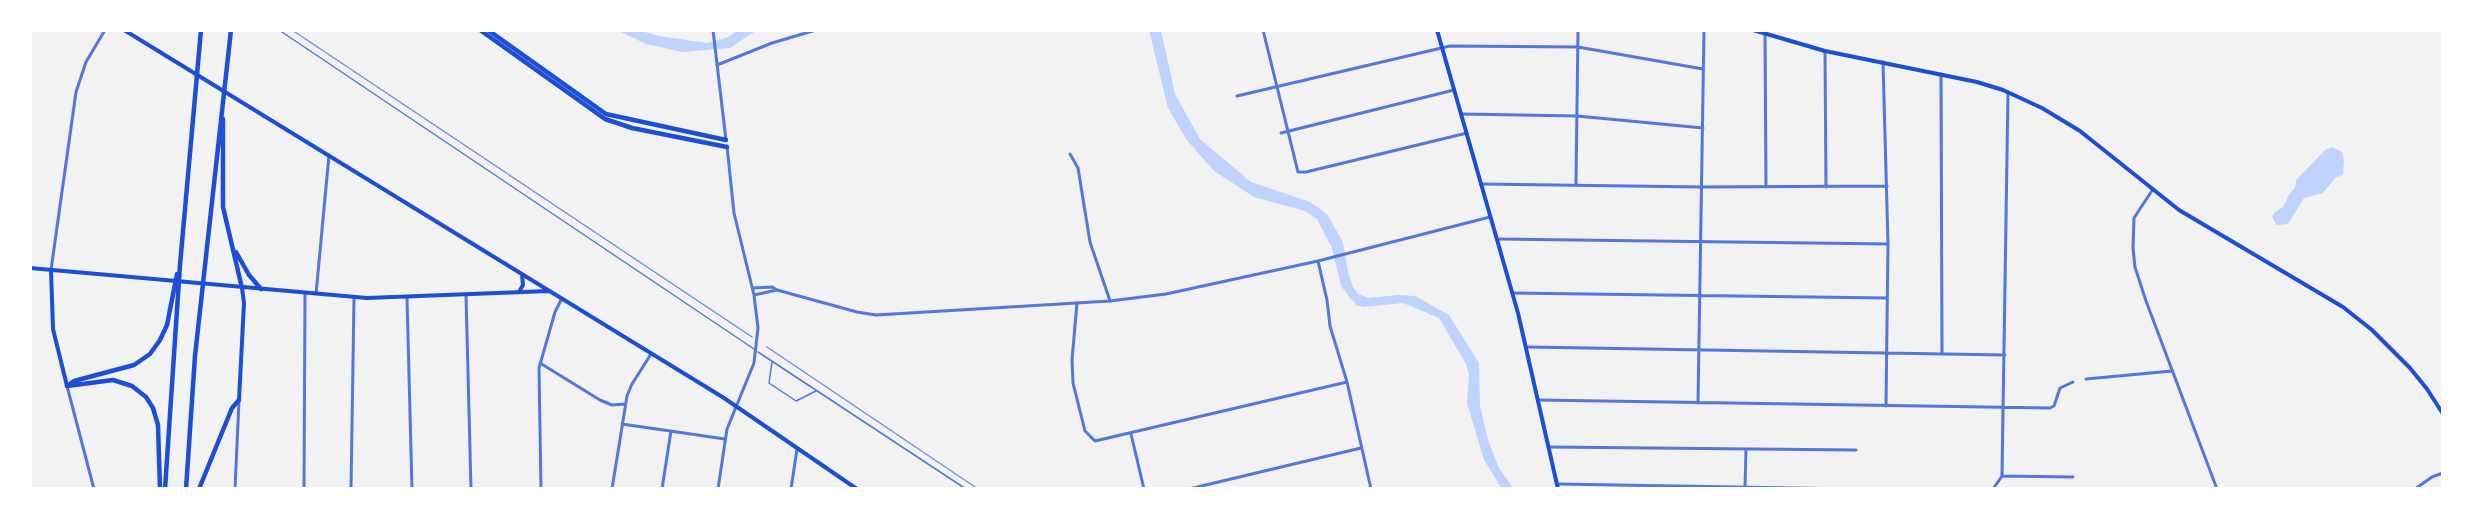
<!DOCTYPE html>
<html>
<head>
<meta charset="utf-8">
<style>
  body { margin:0 }
  #map { position:relative; width:2473px; height:519px; overflow:hidden; background:#f2f2f2; font-family:"Asap Condensed",sans-serif }
  canvas { display:block }
  .frame { position:absolute; inset:0; border:32px solid #fff; pointer-events:none }
</style>
</head>
<body>
<div id="map">
<canvas width="2473" height="519"></canvas>
<div class="frame"></div>
</div>
<script>
const context = document.querySelector('canvas').getContext('2d');
context.lineJoin = 'round';
function fillPath(path, color) { context.fillStyle = color; context.fill(path, 'evenodd'); }
const poly = rows => new Path2D(rows.map(r => 'M' + r).join(''));
function stroke(path, color, width, dash) { context.strokeStyle = color; context.lineWidth = width; context.lineCap = dash ? 'butt' : 'round'; context.setLineDash(dash || []); context.stroke(path); }
const water = poly([
  [617,30,638,30,659,36,707,43,726,38,739,30,757,30,730,48,683,52,646,44],
  [1149,30,1161,30,1175,94,1200,139,1251,182,1310,202,1327,214,1343,242,1348,272,1353,287,1358,294,1369,298,1398,295,1415,296,1449,315,1479,363,1480,406,1489,443,1499,468,1514,489,1502,489,1484,460,1467,403,1469,375,1466,364,1439,318,1403,303,1364,307,1356,305,1341,286,1332,248,1317,219,1305,211,1254,197,1214,171,1186,139,1168,108],
  [2332,147,2342,152,2344,160,2343,175,2336,177,2323,193,2304,198,2288,224,2276,225,2272,216,2275,212,2283,207,2290,193,2295,188,2296,180,2325,150]
]);
const service = poly([
  [279,30,754,349],
  [758,352,966,489],
  [772,362,769,383,796,401,816,391]
]);
const minor = poly([
  [1263,30,1298,172,1306,172,1467,133],
  [1765,34,1766,187],
  [1825,51,1826,187],
  [1883,62,1888,244,1886,406],
  [717,65,772,43,816,30],
  [1941,74,1942,352],
  [1237,96,1450,46,1578,47,1703,69],
  [1461,114,1577,116,1703,128],
  [1281,133,1454,90],
  [1070,154,1078,168,1090,242,1110,301],
  [1481,184,1702,187,1887,186],
  [1576,184,1578,30],
  [2153,189,2134,218,2133,248,2135,267,2146,301,2217,489],
  [1497,239,1888,244],
  [1318,261,1327,300,1330,326,1347,382,1371,489],
  [1512,293,1887,298],
  [316,294,329,155],
  [466,295,471,489],
  [407,298,412,489],
  [1077,303,1072,360,1073,383,1085,431,1095,441,1347,382],
  [1527,347,2005,355],
  [540,363,600,400,612,405,625,404],
  [2086,379,2172,371],
  [1539,400,2050,408,2054,406,2060,388,2073,382],
  [1698,403,1704,30],
  [622,424,725,439],
  [1131,434,1144,489],
  [1549,447,1856,450],
  [2002,476,2073,477],
  [1557,484,1854,489],
  [1745,487,1746,450],
  [235,489,239,401],
  [304,489,305,293],
  [351,489,354,298],
  [541,489,539,368,555,312,562,298],
  [612,489,627,396,632,384,651,354],
  [662,489,671,431],
  [791,489,797,449],
  [1189,489,1361,448],
  [1993,489,2002,476,2008,92],
  [2415,489,2432,477,2443,473]
]);
const tertiary = poly([
  [713,30,726,140],
  [51,270,76,92,86,62,105,30],
  [753,288,772,287,777,290,857,312,876,315,1110,301,1166,294,1318,261,1490,217],
  [754,295,777,290],
  [67,386,94,489],
  [718,489,727,429,754,363,758,328,754,295,734,213,727,146]
]);
const secondary = poly([
  [124,30,724,398,857,489],
  [1437,30,1518,313,1558,489],
  [1753,30,1825,51,1977,82,2003,90,2042,108,2080,131,2179,210,2343,307,2372,330,2410,368,2427,389,2443,414],
  [30,268,367,298,549,291],
  [51,270,53,329,67,386],
  [519,292,523,285,522,274],
  [239,400,244,303,242,288]
]);
const motorway = poly([
  [480,30,605,119,632,128,727,147],
  [488,30,606,114,726,140],
  [223,119,223,207,242,288],
  [236,252,249,275,261,289],
  [67,386,74,381,134,365,150,354,160,340,167,325,177,274],
  [67,386,113,380,132,386,146,397,153,408,158,425,160,489],
  [165,489,180,265,201,30],
  [186,489,195,356,231,30],
  [199,489,232,408,239,400]
]);
const rail = poly([
  [292,30,752,337],
  [767,347,978,489]
]);
fillPath(water, '#bfd3fe');
stroke(service, '#5277de', 1.5);
stroke(minor, '#5277de', 3);
stroke(tertiary, '#5277de', 3);
stroke(secondary, '#1d4ed8', 4);
stroke(motorway, '#1d4ed8', 4.5);
stroke(rail, '#7290e2', 1.5);
</script>
</body>
</html>
